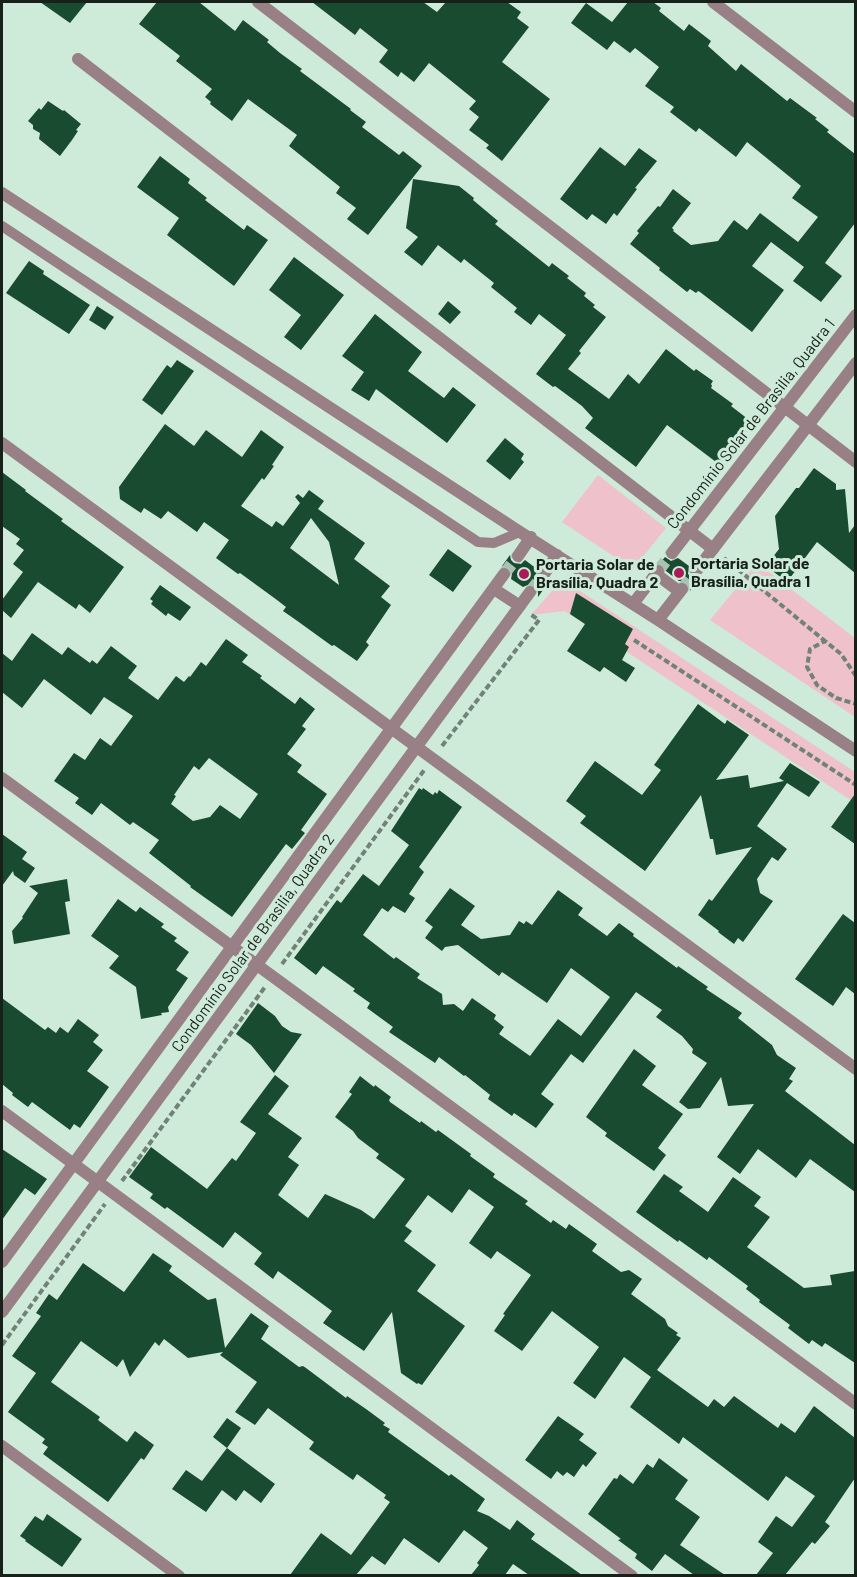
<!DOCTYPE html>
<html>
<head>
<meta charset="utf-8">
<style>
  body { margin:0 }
  #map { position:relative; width:857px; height:1577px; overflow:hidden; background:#ceead8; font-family:Barlow,sans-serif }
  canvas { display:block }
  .frame { position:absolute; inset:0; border:3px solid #17211a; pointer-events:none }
</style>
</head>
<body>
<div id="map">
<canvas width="857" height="1577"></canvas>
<div class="frame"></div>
</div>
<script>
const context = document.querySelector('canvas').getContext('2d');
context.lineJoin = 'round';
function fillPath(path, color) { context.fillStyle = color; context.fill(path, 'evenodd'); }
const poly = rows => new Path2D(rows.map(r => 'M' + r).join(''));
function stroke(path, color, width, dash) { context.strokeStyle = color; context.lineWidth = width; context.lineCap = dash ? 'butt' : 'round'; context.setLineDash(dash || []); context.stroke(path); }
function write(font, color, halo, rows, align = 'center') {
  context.font = font + ' Barlow,sans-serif'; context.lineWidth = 6; context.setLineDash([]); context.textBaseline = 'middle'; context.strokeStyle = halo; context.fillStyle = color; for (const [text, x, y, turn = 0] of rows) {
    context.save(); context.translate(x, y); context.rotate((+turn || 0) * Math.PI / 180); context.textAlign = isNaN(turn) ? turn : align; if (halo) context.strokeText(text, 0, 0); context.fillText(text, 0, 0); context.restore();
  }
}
const green = poly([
  [598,475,666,528,633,569,562,522],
  [757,563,855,638,855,717,710,620],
  [560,582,577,589,855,772,855,803,565,611,531,615]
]);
const building = poly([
  [40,2,87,2,70,23],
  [157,2,199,2,235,31,243,20,269,40,267,42,280,53,302,69,300,71,351,109,350,110,366,122,362,127,399,155,403,151,422,166,368,235,347,219,356,208,336,193,340,187,289,146,297,135,248,99,232,121,210,104,211,102,205,97,212,89,176,61,180,56,139,24],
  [312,2,423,2,437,12,446,2,507,2,521,12,517,18,529,27,502,62,550,99,502,161,486,148,489,145,469,130,479,117,469,109,476,101,429,63,414,82,401,72,398,77,379,62,388,50,360,28,355,35],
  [628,2,653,2,661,8,659,11,684,31,689,24,711,41,708,46,736,71,741,64,787,101,790,98,817,118,815,119,829,130,827,132,855,154,855,223,825,263,842,276,821,302,793,281,804,267,771,242,752,266,784,290,752,332,700,292,698,291,696,293,690,289,687,292,659,270,660,268,630,244,639,233,637,231,658,206,660,207,673,189,691,203,672,228,674,230,673,231,691,245,718,241,734,220,747,230,760,213,798,242,818,217,792,198,801,186,747,142,736,157,699,128,696,132,670,112,674,107,645,86,659,67,635,48,630,53,614,41,607,50,571,23,586,3,612,22],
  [48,101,63,111,64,110,81,124,76,130,78,131,72,140,60,156,39,139,40,133,33,129,33,125,28,121,39,108,41,110],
  [600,147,625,166,639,148,657,161,635,188,637,189,617,216,614,213,606,224,592,214,587,220,560,199],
  [160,156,190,179,188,183,207,198,205,200,244,230,247,225,268,240,234,286,167,235,179,218,137,187],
  [413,179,459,186,474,198,473,200,498,221,495,224,549,267,552,263,569,276,567,278,586,293,584,296,595,305,593,307,606,317,579,351,581,353,568,369,609,399,628,374,639,384,666,349,694,371,696,369,713,381,711,384,712,386,711,388,733,404,731,406,753,423,720,465,667,425,636,467,585,428,593,418,582,406,555,386,553,387,536,374,566,335,539,314,531,325,514,312,517,308,491,287,494,283,464,259,461,263,438,245,422,266,404,252,418,237,406,228],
  [294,257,344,295,301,350,284,337,301,315,269,290],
  [29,261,44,271,43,274,90,305,69,334,6,293],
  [448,301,461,312,450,324,438,314],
  [97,306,114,317,105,330,89,320],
  [375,314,422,352,408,371,444,398,453,387,476,405,447,443,376,389,369,401,351,390,364,372,342,356],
  [177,360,194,371,162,415,142,400,167,365,171,368],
  [165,424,194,446,206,430,242,457,261,430,284,447,272,465,274,466,264,480,262,478,241,506,272,527,276,521,283,526,300,503,295,497,298,494,303,498,309,490,324,501,318,509,365,543,354,559,390,586,381,597,391,605,366,642,369,645,357,661,334,645,332,646,296,620,283,611,286,607,277,600,240,573,238,574,216,558,229,540,204,522,197,532,168,511,161,519,144,508,141,513,120,499,119,487],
  [311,518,329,542,339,585,290,548],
  [505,438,524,454,521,459,524,462,510,480,486,461],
  [814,468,836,484,836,490,845,489,849,533,855,525,855,573,817,542,787,582,766,566,779,549,775,516,796,488,799,488],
  [2,472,26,490,25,491,63,519,61,521,124,567,90,613,79,604,76,609,38,582,11,618,2,610,2,600,23,572,13,564,24,550,16,544,20,539,2,526],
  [448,549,472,566,453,592,429,575],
  [510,555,511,560,514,563,521,564,525,560,537,569,536,577,540,581,547,582,551,579,538,597,538,589,535,586,530,584,523,587,511,579,512,574,509,568,502,566],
  [665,557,671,561,678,558,689,566,688,574,691,577,694,579,699,578,690,591,690,586,687,583,684,581,679,581,666,571,665,567,660,563],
  [160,585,191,607,180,621,168,613,166,616,151,604,153,601,150,599],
  [576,593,633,629,625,644,629,647,622,660,635,668,626,682,604,667,600,672,567,651,585,624,570,614],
  [32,633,62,655,68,647,90,663,92,660,97,664,111,646,137,666,128,678,158,700,176,676,184,682,189,676,190,677,201,662,206,666,226,639,248,655,242,662,262,676,260,678,295,704,300,697,315,709,302,726,306,729,287,754,302,765,297,772,327,794,301,830,305,833,292,849,286,844,232,917,190,887,191,886,149,853,159,840,133,822,130,825,101,803,92,815,75,803,79,798,54,781,74,753,85,760,100,738,111,746,133,716,104,697,91,715,44,679,22,708,2,692,2,653,12,661],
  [209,758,258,794,240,819,220,805,210,817,193,821,171,804,176,796,174,795,194,766,199,770],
  [698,704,725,724,727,720,749,735,716,780,748,775,750,788,784,781,779,778,790,763,820,782,809,797,787,783,757,826,787,849,778,861,772,857,757,879,760,893,773,901,743,942,738,938,734,944,718,932,719,931,698,915,709,899,712,901,752,847,716,855,713,839,710,839,701,795,645,871,580,823,586,816,566,801,595,761,642,795,661,770,654,765],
  [419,788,422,790,423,788,433,795,435,792,437,794,439,790,462,807,419,867,424,872,409,894,415,898,405,913,393,906,388,912,382,908,363,935,394,959,396,957,420,974,417,978,442,994,443,1005,454,1004,463,1011,472,998,496,1015,494,1019,504,1027,499,1034,530,1056,558,1019,581,1036,610,997,571,968,547,1003,502,972,499,976,458,945,445,947,442,951,425,938,433,927,425,921,450,888,475,906,461,925,481,939,510,935,519,921,524,924,526,921,532,925,558,890,583,908,578,915,607,936,619,923,634,934,633,936,677,968,678,966,708,987,706,989,742,1013,738,1018,772,1045,777,1055,796,1068,789,1079,793,1081,785,1091,855,1145,855,1192,810,1159,796,1178,758,1149,740,1174,717,1157,754,1104,728,1106,721,1077,700,1108,688,1109,679,1102,707,1063,692,1053,693,1049,682,1036,656,1017,662,1010,636,992,583,1063,571,1054,541,1094,554,1104,536,1128,514,1113,512,1116,488,1099,490,1095,489,1094,465,1075,464,1076,439,1057,435,1063,389,1032,393,1027,367,1008,370,1003,353,991,355,989,323,966,316,975,294,958,337,900,341,903,363,874,379,886,409,845,391,831],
  [855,794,855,844,831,827],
  [2,834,27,852,22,859,35,868,25,883,14,875,13,871,2,886],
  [67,879,70,901,65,902,70,934,14,944,12,931,23,918,22,917,38,893,29,886],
  [118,899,136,912,140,907,164,924,161,927,177,938,174,941,189,952,176,970,188,978,168,1007,169,1012,161,1013,162,1015,141,1019,136,987,109,968,119,956,91,936],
  [843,914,855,923,855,994,846,987,833,1006,795,979],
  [2,998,45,1030,48,1027,56,1033,60,1027,68,1033,78,1019,99,1035,93,1042,103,1050,87,1071,109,1087,80,1128,74,1124,70,1130,32,1102,28,1107,12,1095,13,1093,2,1084],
  [258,1003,275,1016,282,1026,291,1032,302,1034,274,1073,251,1045,236,1034],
  [634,1049,656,1066,642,1085,683,1114,658,1148,666,1155,654,1171,605,1136,607,1133,586,1117],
  [275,1075,289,1086,268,1114,302,1138,288,1157,299,1165,278,1195,308,1218,325,1194,361,1210,374,1219,405,1179,376,1158,379,1154,358,1138,353,1131,335,1117,352,1094,349,1092,360,1076,374,1087,375,1085,391,1097,389,1100,390,1102,420,1123,421,1121,436,1132,438,1130,471,1154,470,1156,495,1174,493,1177,528,1201,525,1204,551,1223,553,1220,566,1229,569,1224,597,1244,592,1251,621,1272,629,1270,642,1279,631,1294,665,1319,668,1326,678,1333,676,1335,681,1338,657,1370,708,1407,714,1399,724,1407,734,1396,778,1428,781,1423,795,1433,814,1406,855,1438,855,1478,825,1522,830,1526,815,1544,812,1542,785,1575,756,1575,773,1553,758,1542,776,1516,792,1527,815,1496,786,1476,768,1501,683,1437,679,1444,630,1407,651,1377,624,1357,595,1399,573,1383,599,1347,552,1311,522,1351,494,1331,505,1315,503,1314,531,1275,497,1251,491,1259,469,1243,494,1207,469,1189,452,1213,428,1195,405,1226,412,1231,404,1241,436,1265,417,1291,465,1326,422,1385,418,1383,417,1384,401,1373,392,1312,364,1351,323,1323,332,1311,278,1271,273,1279,254,1264,262,1253,235,1232,223,1248,167,1207,165,1209,150,1198,153,1194,129,1177,151,1147,207,1189,232,1158,236,1161,256,1133,240,1122],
  [2,1149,47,1179,35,1195,25,1188,2,1220],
  [664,1174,683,1187,679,1191,708,1212,733,1177,761,1197,754,1206,770,1217,747,1247,804,1288,832,1285,830,1275,855,1271,855,1363,825,1343,822,1347,812,1340,809,1344,788,1328,790,1325,759,1302,760,1300,746,1289,748,1286,709,1257,707,1260,679,1240,678,1242,636,1212],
  [153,1253,172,1266,169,1271,208,1300,216,1298,225,1348,251,1313,269,1326,261,1339,299,1367,303,1366,306,1368,346,1398,347,1396,366,1409,385,1423,383,1425,390,1429,388,1432,449,1476,451,1474,485,1499,477,1511,489,1516,510,1530,517,1520,535,1534,531,1539,582,1575,529,1575,513,1564,505,1575,471,1575,479,1565,477,1563,488,1548,464,1530,439,1563,404,1538,385,1565,372,1556,356,1575,290,1575,321,1533,351,1555,390,1502,384,1498,386,1495,357,1474,353,1480,309,1449,314,1442,268,1408,255,1425,235,1412,257,1382,220,1355,223,1352,188,1358,164,1339,159,1346,155,1342,130,1377,123,1359,117,1367,81,1341,51,1382,100,1417,98,1420,127,1442,135,1431,154,1445,144,1460,141,1458,108,1502,43,1454,48,1447,42,1443,45,1439,8,1412,36,1373,12,1356,41,1316,36,1313,49,1294,57,1300,83,1263,124,1292],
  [558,1416,584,1434,579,1440,597,1453,586,1467,583,1464,574,1477,567,1472,563,1476,557,1471,551,1479,525,1460],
  [227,1418,241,1428,227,1448,213,1437],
  [227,1448,275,1484,261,1503,244,1490,236,1501,222,1490,206,1512,172,1489,186,1470,202,1481],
  [659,1458,688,1480,675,1499,700,1517,680,1545,725,1575,694,1575,665,1554,652,1571,635,1558,637,1554,618,1540,621,1539,588,1514,614,1478,617,1479,620,1474,633,1484,647,1464,653,1468],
  [47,1514,82,1539,62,1567,25,1541,26,1540,20,1536,35,1516,43,1521]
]);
const tertiaryTunnel = poly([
  [658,571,672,553],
  [504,574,518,556],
  [682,589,696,571],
  [530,592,544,574]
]);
const path = poly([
  [724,558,825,641],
  [634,640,856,785],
  [856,676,841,654,825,641,810,649,807,667,817,685,836,698,856,704],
  [442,746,539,620,530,614],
  [282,964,425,769],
  [122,1181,265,987],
  [2,1345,105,1204]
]);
const service = poly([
  [2,226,478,542,494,543,520,532]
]);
const minor = poly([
  [258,2,856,462],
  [713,2,856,112],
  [78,59,713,549],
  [2,443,856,1069],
  [2,778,856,1404],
  [2,1111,632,1576],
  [2,1446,179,1576]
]);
const tertiary = poly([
  [2,193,520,532,658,620,856,751],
  [672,553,856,315],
  [518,556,531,537],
  [696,571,856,363],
  [544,574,557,555],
  [656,574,680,592],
  [494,589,520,606],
  [633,604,658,571],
  [658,620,682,589],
  [2,1262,504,574],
  [2,1312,530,592]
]);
const markers = [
  [679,573,6,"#a91a57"],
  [524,574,6,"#a91a57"]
];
const streetNames = [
  ["Condomínio Solar de Brasilia, Quadra 1",751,424,-52],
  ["Condomínio Solar de Brasilia, Quadra 2",253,943,-54]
];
const poiNames = [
  ["Portaria Solar de",691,564],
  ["Brasília, Quadra 1",691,582],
  ["Portaria Solar de",536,565],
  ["Brasília, Quadra 2",536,583]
];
fillPath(green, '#eec1cb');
fillPath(building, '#194b30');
stroke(tertiaryTunnel, '#a9c2b2', 12, [12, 6]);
stroke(path, '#708376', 4, [6, 3]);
stroke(service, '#998086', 10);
stroke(minor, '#998086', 12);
stroke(tertiary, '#998086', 12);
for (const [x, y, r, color] of markers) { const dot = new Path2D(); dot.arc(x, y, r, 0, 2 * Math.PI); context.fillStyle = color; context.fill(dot); stroke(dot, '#ceead8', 2); }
write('16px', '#17211a', '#ceead8', streetNames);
write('bold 16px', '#17211a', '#ceead8', poiNames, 'left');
</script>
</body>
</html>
